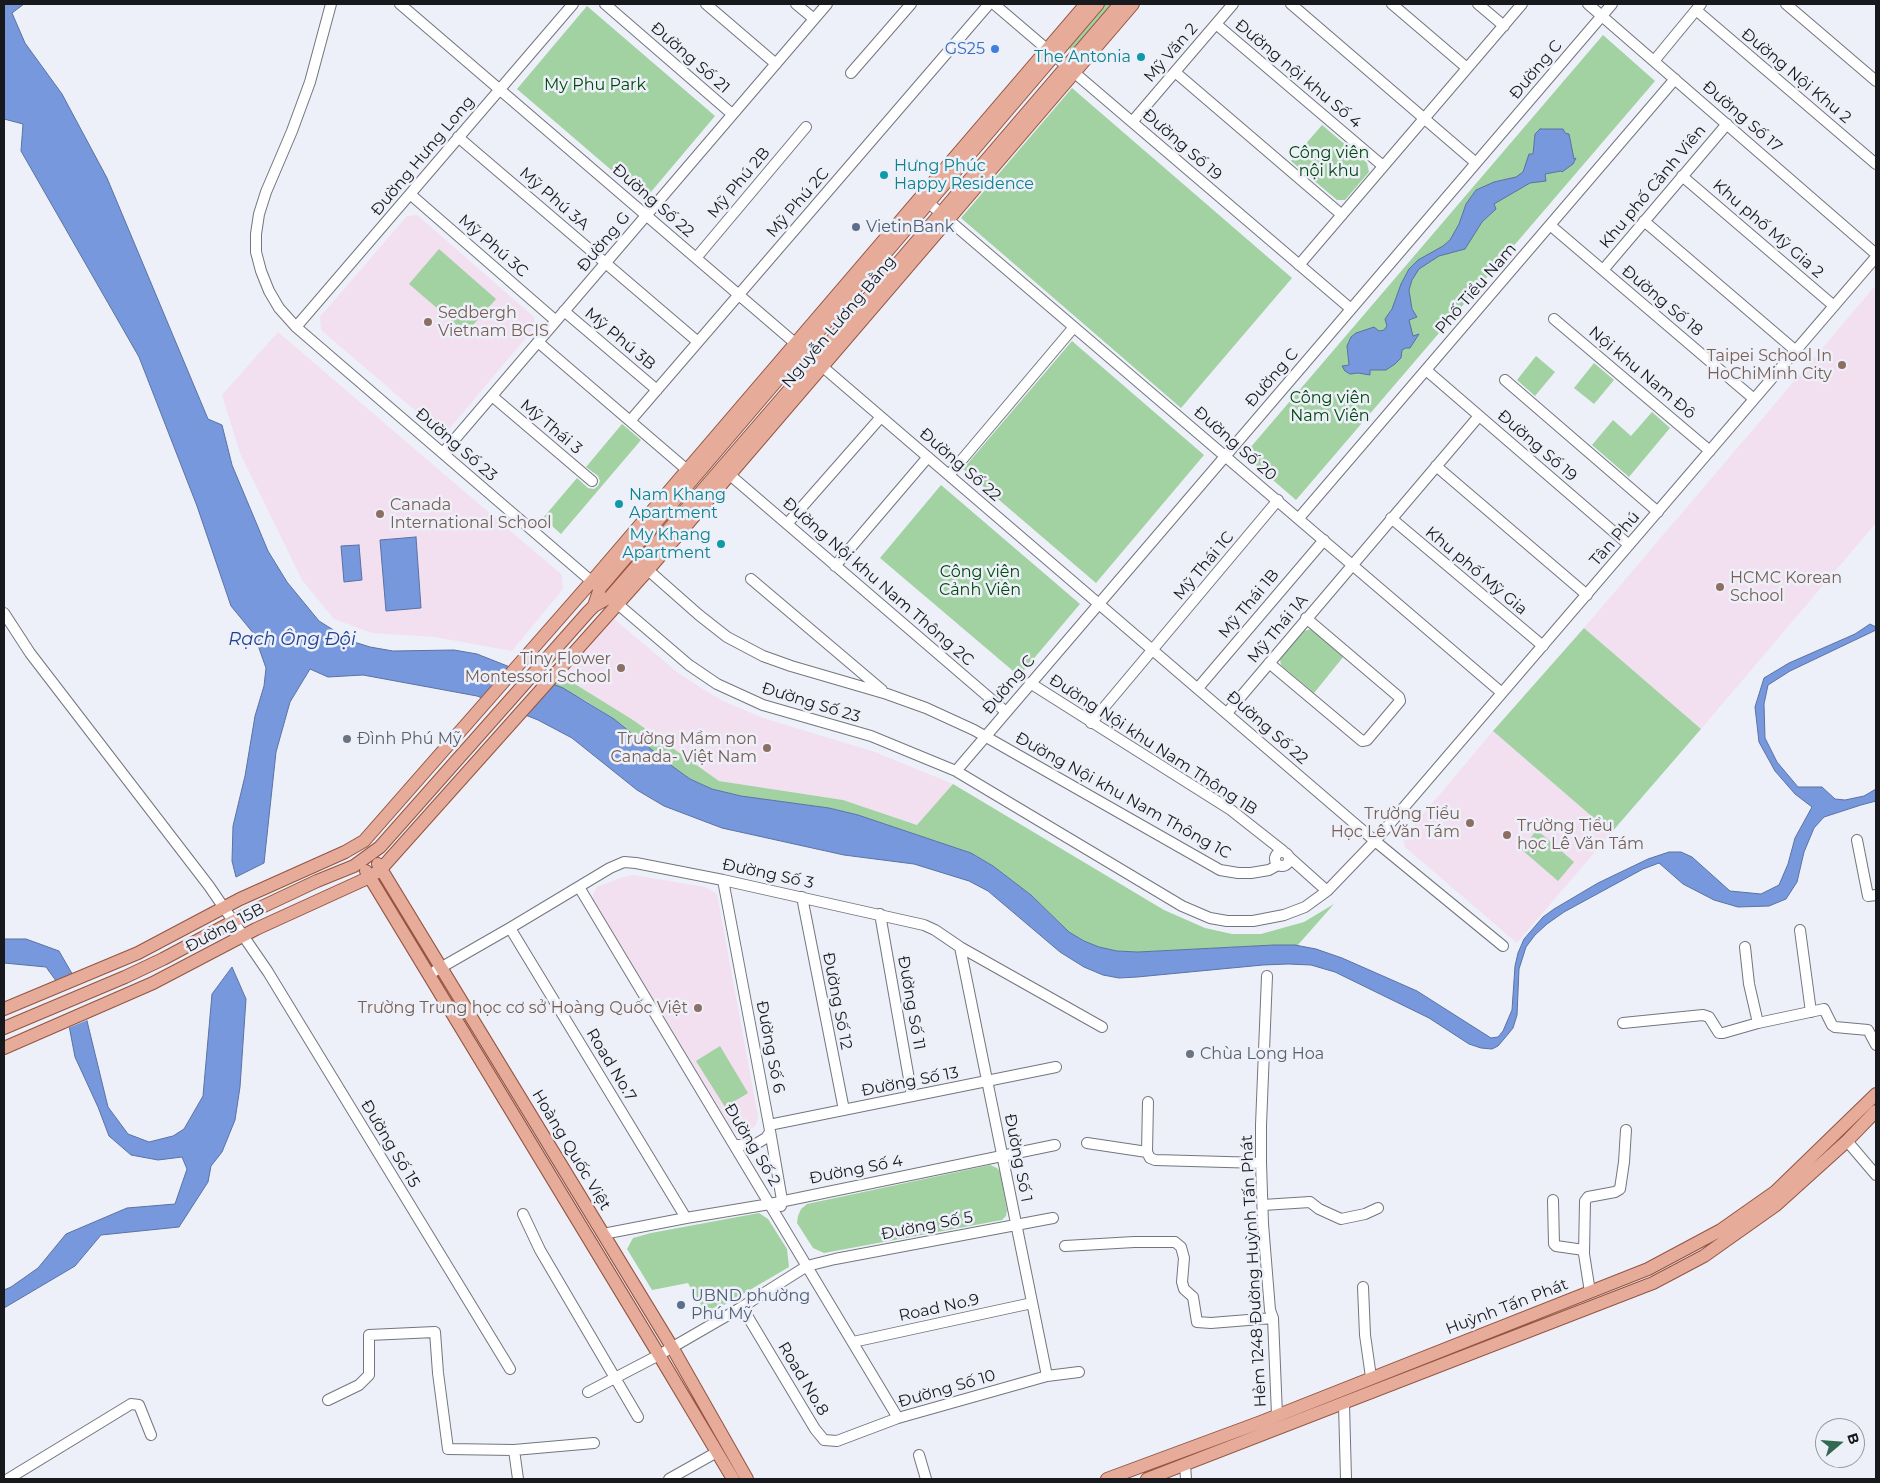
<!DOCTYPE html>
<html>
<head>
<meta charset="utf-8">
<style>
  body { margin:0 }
  #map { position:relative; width:1880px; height:1483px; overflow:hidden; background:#edf0f8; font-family:Montserrat,sans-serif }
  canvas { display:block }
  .frame { position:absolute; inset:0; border:5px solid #18191c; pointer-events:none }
  .north { position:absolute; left:1815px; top:1418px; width:50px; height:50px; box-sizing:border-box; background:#edf0f8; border:1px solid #989aa0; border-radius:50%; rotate:72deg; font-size:14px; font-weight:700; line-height:20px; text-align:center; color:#18191c }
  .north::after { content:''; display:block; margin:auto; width:18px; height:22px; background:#316951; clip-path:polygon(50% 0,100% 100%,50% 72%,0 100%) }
</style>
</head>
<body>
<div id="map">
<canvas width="1880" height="1483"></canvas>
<div class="frame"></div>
<div class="north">B</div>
</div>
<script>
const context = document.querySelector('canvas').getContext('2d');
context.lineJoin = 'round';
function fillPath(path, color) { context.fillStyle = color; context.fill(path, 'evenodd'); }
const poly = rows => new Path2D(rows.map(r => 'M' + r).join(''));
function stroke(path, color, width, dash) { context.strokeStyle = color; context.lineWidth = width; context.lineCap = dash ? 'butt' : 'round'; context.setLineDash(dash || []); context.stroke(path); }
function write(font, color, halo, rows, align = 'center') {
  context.font = font + ' Montserrat,sans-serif'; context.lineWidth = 5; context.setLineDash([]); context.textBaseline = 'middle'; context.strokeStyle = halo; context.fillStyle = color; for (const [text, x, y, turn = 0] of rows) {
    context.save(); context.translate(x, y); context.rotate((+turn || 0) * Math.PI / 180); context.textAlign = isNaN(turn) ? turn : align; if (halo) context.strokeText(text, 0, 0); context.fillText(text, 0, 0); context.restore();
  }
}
const education = poly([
  [417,215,534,317,535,327,449,429,437,429,321,330,320,317,407,216],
  [1876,285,1876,523,1701,729,1584,628],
  [278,332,562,575,563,589,512,651,435,637,372,633,334,619,302,580,240,453,222,395],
  [614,619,677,672,701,688,723,701,763,718,875,752,953,784,918,825,843,800,719,781,633,720,562,676],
  [1493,731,1611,833,1517,943,1405,847,1403,838],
  [633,875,705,887,717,894,758,1117,756,1125,747,1132,737,1133,732,1129,593,899,593,894,597,887,620,878]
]);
const green = poly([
  [1105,4,1113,4,1072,51,1070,50,1069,46],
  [587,6,715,116,645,199,517,89],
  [1603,35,1655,81,1296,500,1244,455],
  [1072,88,1292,278,1181,408,961,218],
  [1322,125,1367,163,1369,172,1345,200,1337,200,1291,161],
  [439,249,496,299,466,333,409,284],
  [1072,341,1204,455,1096,583,963,469],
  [1536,356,1555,372,1535,396,1517,380],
  [1594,363,1614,380,1594,404,1574,388],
  [1652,412,1670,428,1629,477,1592,445,1613,420,1631,436],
  [622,424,641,440,561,534,543,518,577,478,588,488,594,489,598,486,600,481,598,476,586,467],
  [941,485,1080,604,1019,676,880,558],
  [1584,628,1701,729,1611,833,1493,731],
  [1311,629,1344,656,1314,693,1281,665,1280,659,1304,631],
  [562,676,633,720,719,781,843,800,917,825,953,784,1164,910,1205,928,1232,934,1261,934,1304,922,1334,904,1297,946,1274,945,1138,952,1117,951,1099,947,1084,941,1069,932,1031,895,993,866,971,853,858,815,829,808,741,796,712,789,690,779,672,766,614,719,586,701,555,685],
  [1537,830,1574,862,1558,881,1521,849],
  [720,1046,748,1093,725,1107,696,1061],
  [990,1165,997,1168,1000,1172,1007,1210,1006,1216,1002,1220,824,1253,813,1248,797,1223,798,1216,801,1209,807,1204],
  [759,1213,768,1219,787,1249,789,1267,707,1315,688,1283,652,1290,627,1249,633,1238,651,1233]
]);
const water = poly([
  [4,4,24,4,12,13,25,43,62,94,107,178,208,419,222,425,232,465,268,551,287,582,319,621,351,641,370,647,393,651,454,650,477,654,563,688,614,719,672,766,690,779,712,789,741,796,829,808,858,815,971,853,993,866,1031,895,1069,932,1084,941,1099,947,1117,951,1138,952,1274,945,1295,945,1316,949,1342,958,1417,991,1491,1038,1498,1037,1503,1031,1512,1010,1515,966,1518,953,1524,939,1543,917,1554,909,1598,883,1648,859,1669,852,1681,852,1692,857,1730,891,1761,894,1779,885,1788,864,1795,838,1812,807,1795,794,1775,771,1759,742,1755,707,1764,678,1789,663,1855,634,1870,624,1876,627,1876,630,1790,671,1768,685,1764,704,1765,738,1777,762,1798,787,1822,787,1835,799,1845,800,1864,796,1876,789,1876,801,1861,805,1824,817,1814,828,1804,852,1797,882,1786,899,1769,906,1738,907,1714,900,1683,884,1659,863,1643,869,1564,912,1547,924,1535,935,1526,947,1519,969,1517,1015,1513,1028,1504,1039,1498,1046,1492,1049,1481,1048,1469,1044,1429,1018,1335,972,1311,965,1288,964,1263,965,1137,977,1119,978,1103,975,1084,967,1060,952,988,891,969,881,914,864,844,855,722,828,664,806,637,790,572,738,538,720,477,696,363,675,328,677,310,669,290,702,276,752,264,863,236,877,232,861,233,826,245,776,255,716,264,686,266,668,254,634,231,606,197,506,139,357,21,151,23,124,4,119,4,4],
  [1540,129,1563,129,1565,133,1569,134,1574,159,1576,158,1573,164,1562,172,1561,171,1545,174,1546,181,1530,183,1494,204,1496,209,1482,222,1465,249,1439,256,1419,269,1412,280,1409,290,1412,309,1417,317,1409,320,1413,336,1419,334,1410,348,1406,348,1402,350,1401,358,1395,364,1386,370,1370,370,1370,375,1358,373,1350,374,1345,371,1342,366,1349,365,1347,346,1351,337,1356,333,1374,327,1379,331,1384,330,1387,326,1385,319,1392,309,1401,284,1409,269,1418,260,1443,246,1450,240,1459,224,1466,204,1476,190,1494,182,1516,177,1523,172,1529,154,1533,154,1535,134,1540,129],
  [416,537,421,608,386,611,380,540,416,537],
  [359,545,362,580,344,582,341,546,359,545],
  [4,939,26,939,59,951,78,984,108,1107,128,1134,149,1142,173,1136,184,1129,203,1096,212,994,232,967,246,999,240,1087,235,1120,222,1152,211,1166,208,1182,179,1227,101,1235,75,1266,4,1308,4,1290,11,1287,38,1268,66,1234,127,1208,175,1204,187,1169,182,1157,158,1160,131,1155,109,1136,98,1107,75,1057,62,989,46,967,4,963,4,939]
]);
const pier = poly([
  [510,665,556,683,525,717,479,700],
  [80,983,90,1019,68,1028,65,1020,60,990]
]);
const minor = poly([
  [331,4,310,82,292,131,266,192,259,214,256,234,256,252,261,271,269,291,279,308,296,327,597,586],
  [400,4,1375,841,1503,946],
  [605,4,732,114],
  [706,4,776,64],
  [796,4,814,19],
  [994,4,1351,309],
  [1291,4,1476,163],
  [1392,4,1467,68],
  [1478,4,1504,26],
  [1588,4,1876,254],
  [1786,4,1876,81],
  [1696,10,1876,164],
  [1216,24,1383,166],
  [1654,61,1701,4],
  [1175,72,1342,215],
  [851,73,911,4],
  [1132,122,1233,4],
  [458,137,698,342],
  [1682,176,1834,306],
  [410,194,556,321],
  [923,198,1502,693],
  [1644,221,1796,351],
  [1550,225,1754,399],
  [696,258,806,127],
  [1299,265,1522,4],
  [1603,270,1727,124],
  [564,311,657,390],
  [1554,319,1710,451],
  [296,327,573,4],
  [538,342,693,475],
  [1426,370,1629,545],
  [1505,380,1658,512],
  [492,396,592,481],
  [630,421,989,4],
  [443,453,827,4],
  [1436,466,1587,595],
  [730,475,1006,712],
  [949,475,1074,327],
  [1299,518,1675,79],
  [1391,518,1543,646],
  [787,524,881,417],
  [835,566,928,457],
  [648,570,699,615,727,637,763,656,791,666,887,694,926,708,974,730,1220,870,1238,873,1251,873,1269,870,1278,865],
  [751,579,882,690],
  [613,600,689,665,717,684,763,705,871,736,956,771,1182,906,1210,918,1227,921,1253,921,1284,915,1305,907,1327,891,1375,841,1876,257],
  [4,613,30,653,209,886,268,972,510,1369],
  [1269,663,1362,741,1367,740,1400,701,1399,697,1306,618],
  [1030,683,1231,810,1283,851],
  [1198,688,1324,540],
  [1227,713,1479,416],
  [1091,723,1278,500],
  [956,771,1612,4],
  [1857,840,1868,896,1876,895],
  '1275 859a7 7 0 1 1 14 0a7 7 0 1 1-14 0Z',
  [1289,857,1327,891],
  [723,880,769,1125,782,1200,781,1206],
  [579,887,898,1418],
  [802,897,844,1110],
  [880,914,912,1096],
  [510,928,686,1218],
  [1800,930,1811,1012],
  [960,947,1047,1376],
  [1745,947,1749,984,1758,1023],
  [435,971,510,928,610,868,624,862,636,863,723,880,924,925,935,930,960,947,1102,1027],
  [1267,976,1261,1125,1261,1163,1263,1224,1270,1310,1273,1318,1277,1415],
  [1623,1023,1703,1015,1709,1017,1719,1033,1723,1033,1758,1023,1824,1009,1832,1025,1835,1027,1868,1030,1876,1045],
  [1148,1102,1147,1152,1150,1158,1155,1160,1261,1163],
  [769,1125,1056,1067],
  [1847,1141,1876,1175],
  [1087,1143,1147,1152],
  [734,1145,754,1145,766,1138,770,1132],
  [1553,1200,1554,1244,1556,1246,1584,1250],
  [1263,1205,1310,1202,1319,1209,1341,1219,1365,1214,1378,1208],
  [523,1214,540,1250,638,1417],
  [603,1234,686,1218,770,1204,1055,1145],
  [1065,1246,1134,1242,1175,1242,1181,1247,1184,1258,1182,1282,1184,1289,1193,1297,1197,1322,1211,1323,1273,1318],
  [1363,1287,1365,1335,1371,1377],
  [1590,1292,1584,1254,1585,1201,1588,1197,1615,1192,1620,1189,1624,1162,1626,1130],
  [742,1307,815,1429,824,1440,837,1441,898,1418,1047,1376,1079,1372],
  [853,1342,1032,1303],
  [588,1392,659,1355,742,1307,807,1266,835,1259,1053,1218],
  [328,1400,359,1385,369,1375,369,1335,435,1332,438,1373,448,1449,514,1450,594,1443],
  [1344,1404,1346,1479],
  [514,1450,518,1479],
  [919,1455,926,1479],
  [1185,1465,1186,1479],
  [8,1479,131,1404,139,1405,151,1435],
  [669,1479,717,1452]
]);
const major = poly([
  [594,606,600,588,1098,4],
  [378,864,672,1347,747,1479],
  [366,871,659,1355,733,1479],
  [4,1009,138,953,240,899,345,852,364,841,592,581,1086,4],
  [4,1028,125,977,163,959,249,913,317,881,354,866,380,847,588,612,594,606,610,597,815,360,1120,4],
  [4,1048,153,983,256,929,370,877,381,869,648,570,1133,4],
  [1107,1479,1261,1422,1648,1269,1721,1230,1775,1192,1876,1094],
  [1147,1479,1653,1283,1704,1256,1776,1205,1847,1141,1876,1111]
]);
const markers = [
  [995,49,5,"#3f7fe0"],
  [1141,57,5,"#0f9aa8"],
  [884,175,5,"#0f9aa8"],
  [856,227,5,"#5c6f8a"],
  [428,322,5,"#8d6e63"],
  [1842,365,5,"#8d6e63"],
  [619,504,5,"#0f9aa8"],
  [380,514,5,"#8d6e63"],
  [721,544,5,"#0f9aa8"],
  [1720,587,5,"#8d6e63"],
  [621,668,5,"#8d6e63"],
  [347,739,5,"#6b7280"],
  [767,748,5,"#8d6e63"],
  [1470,823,5,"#8d6e63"],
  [1507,835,5,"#8d6e63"],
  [698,1008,5,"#8d6e63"],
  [1190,1054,5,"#6b7280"],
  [681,1305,5,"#5c6f8a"]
];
const shopNames = [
  ["GS25",985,49]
];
const streetNames = [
  ["Mỹ Văn 2",1171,53,-49],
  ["Đường Số 21",690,58,41],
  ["Đường C",1536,70,-50],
  ["Đường nội khu Số 4",1298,74,40],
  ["Đường Nội Khu 2",1796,76,40],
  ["Đường Số 17",1742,117,41],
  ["Đường Số 19",1182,145,41],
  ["Đường Hưng Long",423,156,-50],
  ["Mỹ Phú 2B",739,183,-50],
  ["Khu phố Cảnh Viên",1653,187,-50],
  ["Mỹ Phú 3A",554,199,41],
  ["Đường Số 22",653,201,41],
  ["Mỹ Phú 2C",798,203,-49],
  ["Khu phố Mỹ Gia 2",1768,229,41],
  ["Đường G",604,242,-50],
  ["Mỹ Phú 3C",493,246,41],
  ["Phố Tiểu Nam",1476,289,-49],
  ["Đường Số 18",1662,301,40],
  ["Nguyễn Lương Bằng",839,322,-50],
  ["Mỹ Phú 3B",620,339,40],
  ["Nội khu Nam Đô",1642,373,40],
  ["Đường C",1272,378,-49],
  ["Mỹ Thái 3",551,427,40],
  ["Đường Số 20",1235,444,41],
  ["Đường Số 23",456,445,41],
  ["Đường Số 19",1537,446,41],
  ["Đường Số 22",960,465,41],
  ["Tân Phú",1615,539,-49],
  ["Mỹ Thái 1C",1204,566,-50],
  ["Khu phố Mỹ Gia",1476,571,40],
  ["Đường Nội khu Nam Thông 2C",878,582,41],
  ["Mỹ Thái 1B",1249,604,-50],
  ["Mỹ Thái 1A",1278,629,-50],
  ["Đường C",1009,685,-50],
  ["Đường Số 23",811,703,17],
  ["Đường Số 22",1267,728,41],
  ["Đường Nội khu Nam Thông 1B",1153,745,33],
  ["Đường Nội khu Nam Thông 1C",1123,796,29],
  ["Đường Số 3",768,874,12],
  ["Đường 15B",225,928,-28],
  ["Đường Số 12",837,1001,79],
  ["Đường Số 11",911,1003,80],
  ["Đường Số 6",770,1047,79],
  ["Road No.7",611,1065,59],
  ["Đường Số 13",910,1082,-11],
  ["Đường Số 15",390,1144,59],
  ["Đường Số 2",752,1145,59],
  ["Hoàng Quốc Việt",571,1150,59],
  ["Đường Số 1",1018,1158,79],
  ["Đường Số 4",856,1170,-11],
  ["Đường Số 5",927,1226,-11],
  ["Hẻm 1248 Đường Huỳnh Tấn Phát",1254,1271,-93],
  ["Huỳnh Tấn Phát",1507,1307,-21],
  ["Road No.9",939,1308,-12],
  ["Road No.8",803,1379,59],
  ["Đường Số 10",947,1389,-16]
];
const cultureNames = [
  ["The Antonia",1131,57],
  ["Hưng Phúc",894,166,"left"],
  ["Happy Residence",894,184,"left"],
  ["Nam Khang",629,495,"left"],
  ["Apartment",629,513,"left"],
  ["My Khang",711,535],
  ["Apartment",711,553]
];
const parkNames = [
  ["My Phu Park",595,85],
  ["Công viên",1329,153],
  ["nội khu",1329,171],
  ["Công viên",1330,398],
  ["Nam Viên",1330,416],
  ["Công viên",980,572],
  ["Cảnh Viên",980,590]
];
const serviceNames = [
  ["VietinBank",866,227],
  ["UBND phường",691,1296],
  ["Phú Mỹ",691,1314]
];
const educationNames = [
  ["Sedbergh",438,313,"left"],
  ["Vietnam BCIS",438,331,"left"],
  ["Taipei School In",1832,356],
  ["HoChiMinh City",1832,374],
  ["Canada",390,505,"left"],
  ["International School",390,523,"left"],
  ["HCMC Korean",1730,578,"left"],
  ["School",1730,596,"left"],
  ["Tiny Flower",611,659],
  ["Montessori School",611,677],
  ["Trường Mầm non",757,739],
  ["Canada- Việt Nam",757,757],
  ["Trường Tiểu",1460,814],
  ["Học Lê Văn Tám",1460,832],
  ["Trường Tiểu",1517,826,"left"],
  ["học Lê Văn Tám",1517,844,"left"],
  ["Trường Trung học cơ sở Hoàng Quốc Việt",688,1008]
];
const worshipNames = [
  ["Đình Phú Mỹ",357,739],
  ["Chùa Long Hoa",1200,1054]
];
const waterNames = [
  ["Rạch Ông Đội",292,640]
];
fillPath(education, '#f2dff0');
fillPath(green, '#a2d1a2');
fillPath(water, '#7798dd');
stroke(water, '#5a72a3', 1);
fillPath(pier, '#edf0f8');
stroke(minor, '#73767e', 12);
stroke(major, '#935441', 14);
stroke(minor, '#fff', 10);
stroke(major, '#e6ab99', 12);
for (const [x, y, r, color] of markers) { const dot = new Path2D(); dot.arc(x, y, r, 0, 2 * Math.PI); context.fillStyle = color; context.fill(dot); stroke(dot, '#edf0f8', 2); }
write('16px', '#366cbe', '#edf0f8', shopNames, 'right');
write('16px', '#18191c', '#edf0f8', streetNames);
write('16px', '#0d838f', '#edf0f8', cultureNames, 'right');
write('16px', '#01490e', '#edf0f8', parkNames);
write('16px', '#4e5e75', '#edf0f8', serviceNames, 'left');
write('16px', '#785e54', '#edf0f8', educationNames, 'right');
write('16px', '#5b616d', '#edf0f8', worshipNames, 'left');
write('italic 18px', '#204293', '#edf0f8', waterNames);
</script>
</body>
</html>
